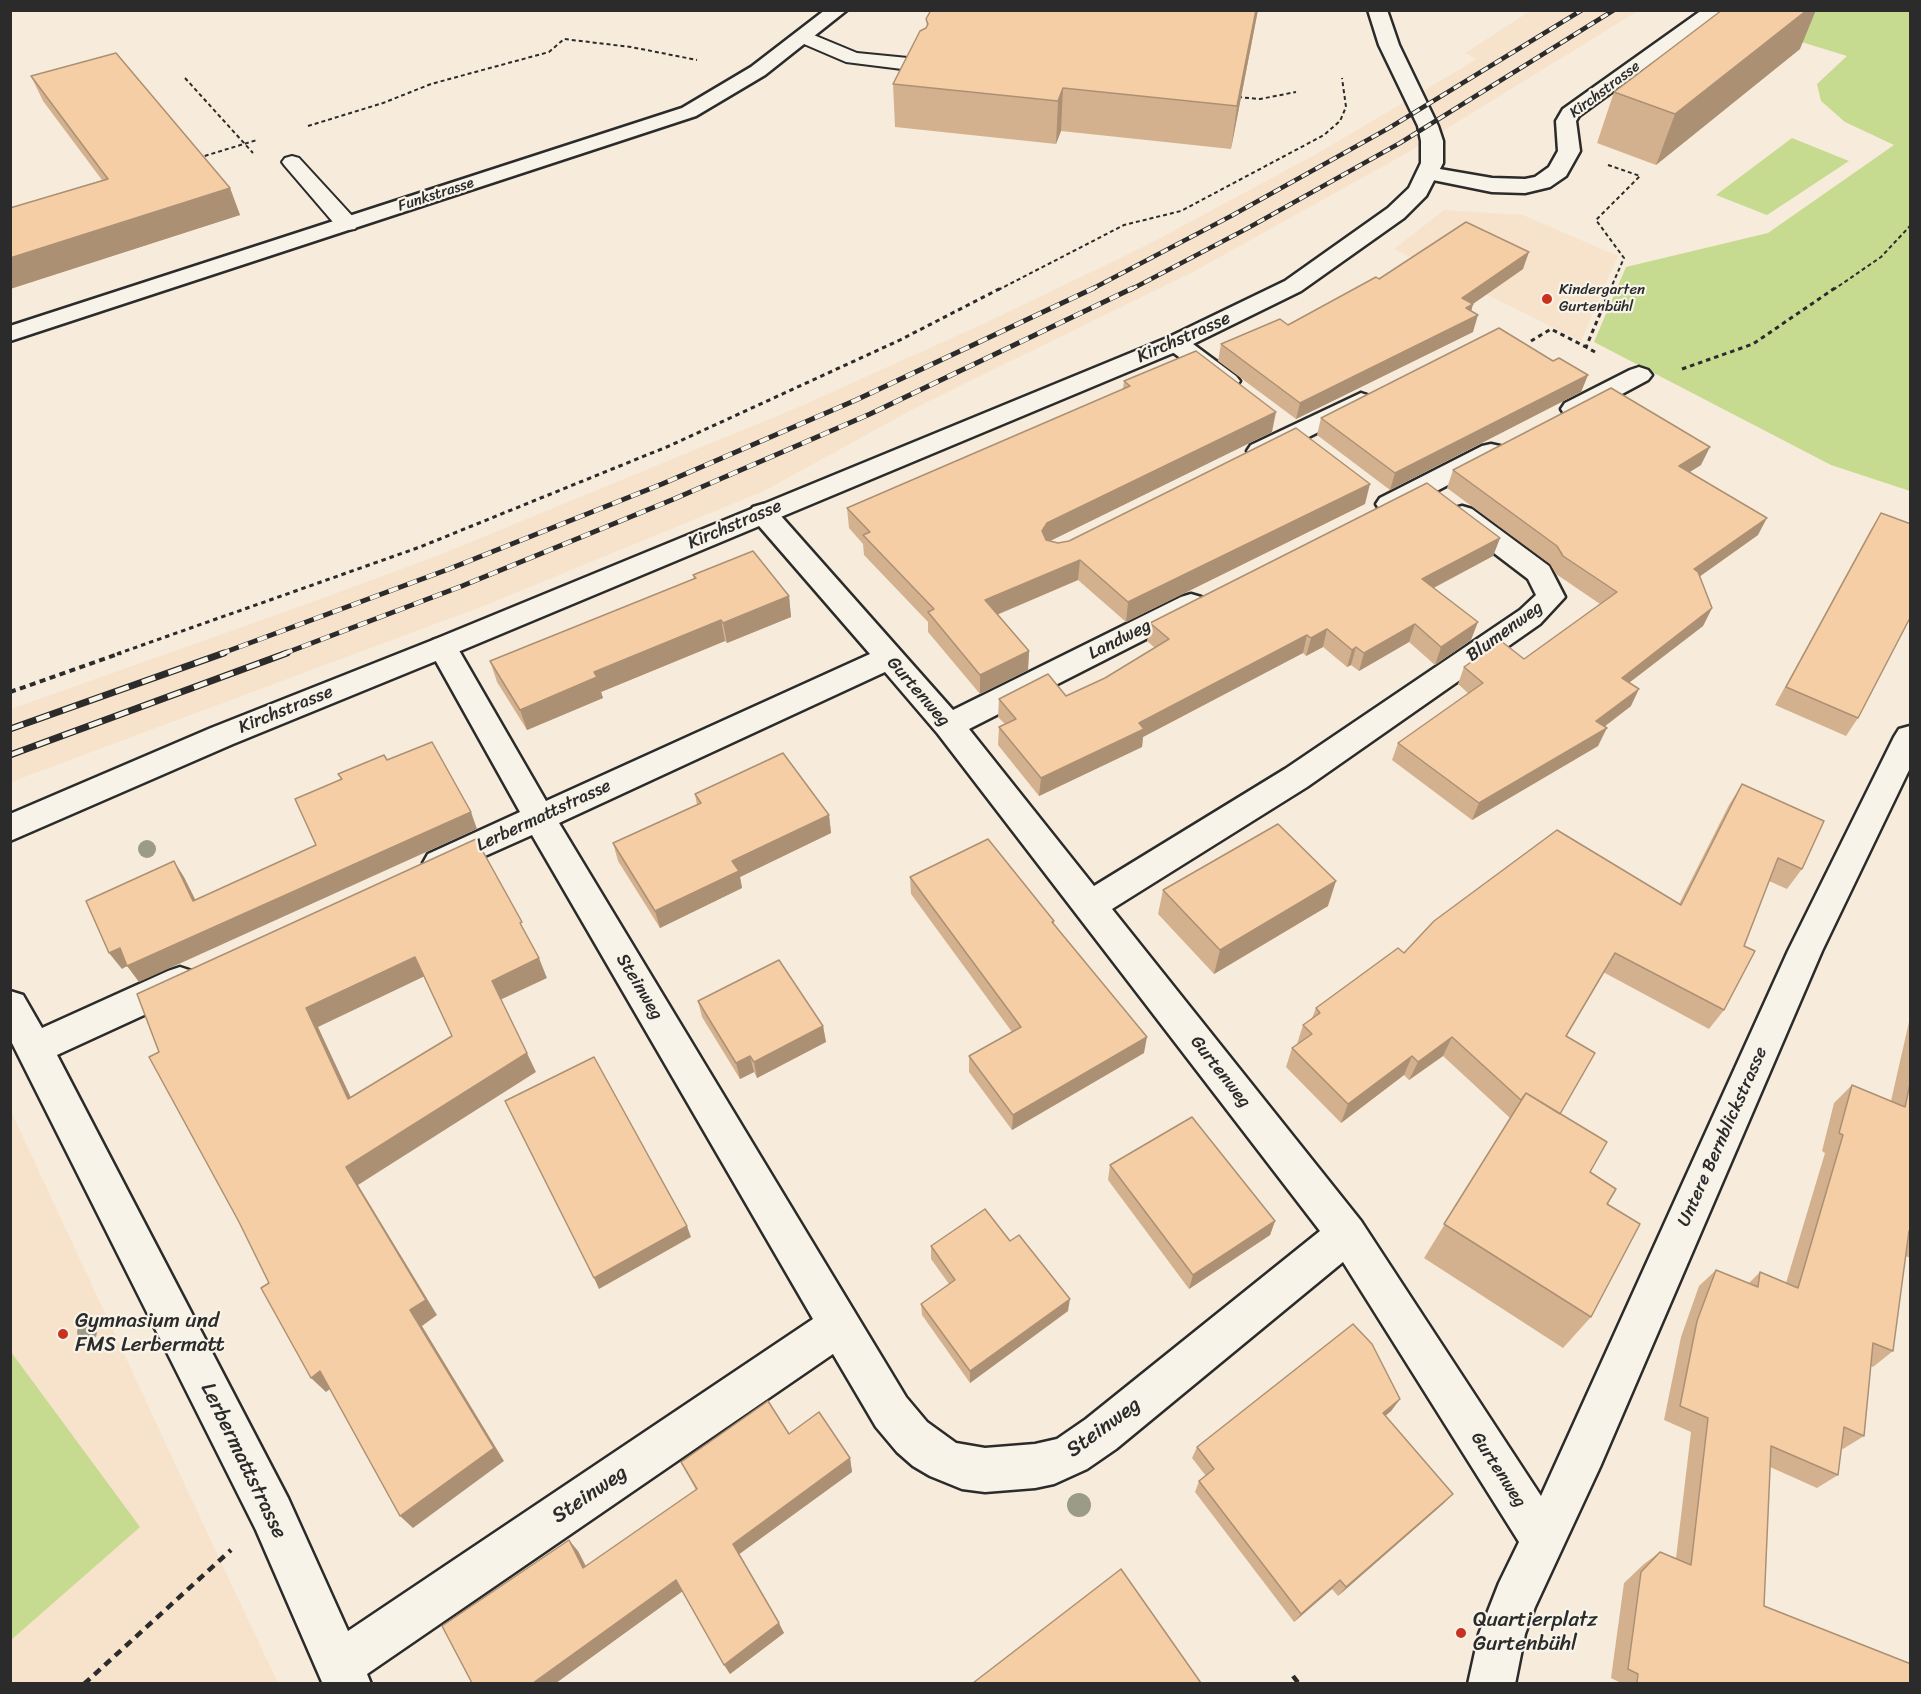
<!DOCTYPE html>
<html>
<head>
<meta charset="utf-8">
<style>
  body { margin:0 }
  #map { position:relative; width:1921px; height:1694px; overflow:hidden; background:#f7ecdb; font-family:Sriracha,sans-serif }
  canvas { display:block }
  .frame { position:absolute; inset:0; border:12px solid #2b2b2b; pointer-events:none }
</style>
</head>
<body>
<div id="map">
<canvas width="1921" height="1694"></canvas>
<div class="frame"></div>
</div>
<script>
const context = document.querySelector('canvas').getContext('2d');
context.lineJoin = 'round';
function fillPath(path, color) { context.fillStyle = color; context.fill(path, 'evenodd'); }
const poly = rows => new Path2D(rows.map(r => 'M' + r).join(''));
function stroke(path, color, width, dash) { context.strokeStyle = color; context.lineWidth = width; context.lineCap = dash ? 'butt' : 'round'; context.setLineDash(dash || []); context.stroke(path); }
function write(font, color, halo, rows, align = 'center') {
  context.font = font + ' Sriracha,sans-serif'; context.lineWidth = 4.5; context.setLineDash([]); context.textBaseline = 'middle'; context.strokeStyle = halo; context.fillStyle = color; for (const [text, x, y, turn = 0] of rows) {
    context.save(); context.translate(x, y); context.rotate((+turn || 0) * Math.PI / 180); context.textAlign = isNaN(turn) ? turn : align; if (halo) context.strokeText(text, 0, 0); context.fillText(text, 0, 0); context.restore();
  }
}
const built = poly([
  [1530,11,1638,11,1407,153,1193,272,919,406,764,491,486,605,11,782,11,709,312,602,439,555,801,406,985,323,1149,244,1318,153,1477,59,1465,53],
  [1444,210,1523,215,1618,256,1581,341,1394,249],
  [10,1109,220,1560,278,1683,11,1683]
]);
const green = poly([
  [1813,11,1910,11,1910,491,1831,465,1594,342,1626,267,1768,233,1894,145,1845,122,1821,101,1817,84,1847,56,1782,36],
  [1792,138,1849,161,1767,215,1716,195],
  [11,1352,140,1527,11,1640,10,1640]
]);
const pathFar3 = poly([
  [185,78,253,153],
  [1238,97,1260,99,1296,92],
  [308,126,383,103,431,84,549,52,564,39,631,47,697,60],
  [198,158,257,140],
  [1608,165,1640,176,1596,220,1624,258,1610,290],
  [998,290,1124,225,1181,211,1324,135,1340,121,1346,107,1342,78],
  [1833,290,1881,257,1910,226]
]);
const pathFar2 = poly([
  [1531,341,1551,329,1586,347],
  [1595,352,1586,347,1611,288],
  [1682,369,1753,344,1835,288],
  [117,654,420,547,669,446,900,340,1001,288]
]);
const pathFar1 = poly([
  [10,692,121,653]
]);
const path = poly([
  [1293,1676,1299,1684],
  [84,1684,231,1550]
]);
const lane = poly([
  [804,31,857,53,918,59,925,61,927,65,925,69,918,71,846,62,797,41,795,37,797,33,804,31],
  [292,156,299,158,355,219,358,224,355,229,347,230,339,229,285,166,282,162,285,158,292,156]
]);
const street = poly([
  [825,10,847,10,765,75,696,116,10,341,10,326,682,108,751,67,825,10],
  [1702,10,1719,10,1720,13,1579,116,1576,121,1580,151,1566,176,1550,187,1525,193,1492,192,1428,179,1420,178,1417,173,1420,168,1428,167,1492,178,1525,179,1535,177,1549,167,1558,151,1556,121,1563,109,1702,10],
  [1176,336,1185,338,1236,376,1240,381,1236,386,1227,389,1218,386,1167,348,1164,343,1167,338,1176,336],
  [1639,367,1648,370,1652,375,1648,380,1583,415,1574,417,1565,415,1561,409,1565,403,1630,370,1639,367],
  [1361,393,1370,396,1374,401,1370,406,1269,457,1260,459,1251,457,1247,451,1251,445,1361,393],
  [1491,444,1500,446,1504,452,1500,458,1400,510,1390,513,1380,510,1376,504,1380,498,1482,446,1491,444],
  [763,504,773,507,953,710,1181,597,1191,594,1201,597,1205,604,1201,611,969,729,1094,886,1285,769,1520,610,1536,595,1528,579,1452,521,1448,515,1452,509,1462,506,1472,509,1549,566,1565,597,1540,624,1307,787,1112,909,1361,1221,1541,1496,1788,951,1894,737,1899,729,1910,726,1910,768,1822,951,1600,1467,1535,1607,1525,1634,1515,1684,1468,1684,1479,1634,1499,1583,1519,1542,1343,1262,1116,1449,1087,1469,1054,1484,1035,1488,985,1492,962,1489,930,1476,913,1466,897,1452,876,1427,833,1354,367,1674,371,1684,324,1684,322,1682,256,1530,10,1039,10,991,23,995,42,1028,168,971,180,967,192,971,198,982,192,993,57,1055,288,1498,348,1631,813,1319,532,835,440,876,428,872,423,863,428,854,520,812,428,647,433,640,443,637,453,640,546,801,870,654,753,519,749,513,753,507,763,504],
  [885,672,938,734,1320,1231,1086,1419,1057,1439,1035,1444,985,1448,956,1443,927,1422,906,1397,559,823,885,672]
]);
const secondary = poly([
  [1368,10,1387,10,1399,45,1438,126,1443,141,1443,163,1426,196,1404,218,1301,291,1185,348,453,654,233,744,10,841,10,814,211,728,433,640,1167,338,1285,281,1388,208,1409,188,1421,163,1421,141,1418,126,1379,45,1368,10]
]);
const railFar2 = poly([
  [1090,290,1231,216,1389,128,1582,10],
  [1130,290,1248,228,1400,143,1614,10]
]);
const railFar1 = poly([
  [220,654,449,569,662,484,856,400,1094,288],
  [283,654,462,586,674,499,870,414,1133,288]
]);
const rail = poly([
  [10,729,224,653],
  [10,755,287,653]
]);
const trees = [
  [147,849,9],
  [87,1332,10],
  [1079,1505,12]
];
const wall = poly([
  [931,10,1258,10,1231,149,1061,131,1056,144,895,127,893,84,927,28,926,19],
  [1800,49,1656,165,1597,143,1614,92],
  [31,76,230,188,240,215,10,289,10,208,102,180,43,101],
  [1523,269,1473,304,1471,311,1473,332,1296,419,1218,361,1221,344,1288,325,1379,279],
  [1553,361,1588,375,1581,392,1390,490,1317,435,1321,418],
  [1124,381,1272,432,1050,541,1058,543,1365,504,1126,622,1078,580,997,615,1029,651,1028,670,980,694,928,632,928,622,864,555,863,544,849,528,847,508,1123,389],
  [1701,465,1689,472,1758,535,1700,576,1712,608,1703,626,1629,683,1631,706,1604,727,1598,746,1472,820,1392,760,1398,743,1469,694,1458,684,1464,667,1524,659,1600,604,1556,574,1550,564,1447,488,1453,470],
  [1881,513,1858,718,1846,736,1775,705,1870,531],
  [1500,538,1493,556,1434,588,1471,640,1435,665,1409,642,1359,671,1351,665,1347,667,1323,647,1306,656,1303,653,1143,737,1142,747,1039,796,998,745,999,727,1005,724,998,717,999,699,1066,696,1105,678,1155,648,1147,641,1150,623],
  [693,575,789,596,791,617,727,643,725,641,601,692,603,698,527,730,497,682,490,661,694,579],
  [1742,784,1802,869,1787,889,1769,881,1744,946,1724,1010,1709,1029,1603,972,1566,1036,1560,1114,1607,1204,1591,1317,1563,1348,1424,1258,1510,1118,1443,1056,1409,1080,1404,1075,1341,1123,1286,1067,1292,1048,1297,1044,1303,1025,1312,1018,1316,1008,1404,953,1679,904,1729,805],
  [695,794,829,815,831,833,740,877,742,888,660,928,618,861,613,843,697,805],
  [910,877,1054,921,1054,925,1144,1053,1012,1130,969,1072,969,1056,1012,1032,911,894],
  [1163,890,1328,906,1214,974,1158,914],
  [698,1001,823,1026,826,1042,757,1078,754,1072,740,1079,702,1017],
  [1911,1013,1911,1258,1905,1256,1893,1351,1873,1367,1871,1366,1864,1436,1843,1449,1841,1448,1838,1475,1817,1488,1770,1467,1764,1606,1911,1683,1621,1683,1611,1678,1624,1583,1644,1564,1660,1552,1676,1558,1691,1432,1664,1420,1681,1337,1699,1286,1716,1270,1749,1283,1760,1272,1786,1283,1825,1153,1822,1151,1834,1103,1852,1085,1891,1101],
  [1110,1165,1275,1221,1270,1235,1189,1289,1108,1180],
  [1010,1241,1068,1311,970,1383,922,1315,921,1304,949,1284,931,1259,931,1246],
  [1400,1399,1391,1411,1385,1416,1443,1504,1338,1596,1332,1589,1294,1622,1195,1492,1199,1481,1206,1476,1192,1458,1197,1447],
  [789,1434,850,1458,852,1472,739,1554,784,1633,730,1674,682,1591,556,1683,578,1551,586,1566,696,1490,681,1462]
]);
const shadedWall = poly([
  [1256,10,1258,10,1231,149,1237,106],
  [1807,10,1816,10,1800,49,1656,165,1675,114],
  [1063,88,1061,131,1056,144,1058,101],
  [230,188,240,215,10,289,10,258],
  [1529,252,1523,269,1467,308,1473,304,1469,320,1478,315,1473,332,1296,419,1300,403,1462,298],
  [1588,375,1581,392,1390,490,1395,473],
  [1276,412,1272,432,1046,543,1042,531,1047,523],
  [1710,447,1701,465,1671,484,1679,466],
  [1370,484,1365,504,1126,622,1128,602],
  [1767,518,1758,535,1685,587,1694,569],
  [1500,538,1493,556,1416,597,1422,579],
  [1080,560,1078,580,984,620,985,600],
  [789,596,791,617,727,643,723,623],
  [1712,608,1703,626,1613,695,1622,678],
  [721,620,725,641,601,692,603,698,527,730,520,710,594,672],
  [1478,622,1471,640,1435,665,1441,647],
  [1415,624,1409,642,1359,671,1364,653],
  [1327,629,1323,647,1306,656,1311,638],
  [1307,635,1303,653,1143,737,1142,747,1039,796,1041,778,1139,723],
  [1356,647,1351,665,1347,667,1352,650],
  [1029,651,1028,670,980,694,980,675],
  [1639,689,1631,706,1588,739,1596,721],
  [1607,728,1598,746,1472,820,1479,803],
  [471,812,477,829,139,982,127,966,122,969,109,953,120,948],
  [829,815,831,833,740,877,742,888,660,928,655,911,732,861],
  [174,861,184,877,204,917,193,901],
  [1336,881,1328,906,1214,974,1220,950],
  [415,957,425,976,318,1027,360,1117,348,1099,306,1008],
  [539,958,547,978,500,1000,492,981],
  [823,1026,826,1042,757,1078,754,1062],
  [1147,1037,1144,1053,1012,1130,1013,1115],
  [1452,1037,1443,1056,1409,1080,1418,1062],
  [527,1053,536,1072,358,1185,437,1315,422,1326,504,1461,413,1528,400,1516,410,1310,346,1167],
  [750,1056,754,1072,740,1079,736,1063],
  [1412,1056,1404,1075,1341,1123,1348,1104],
  [1275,1221,1270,1235,1189,1289,1193,1275],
  [687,1226,691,1237,599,1289,594,1278],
  [1070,1299,1068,1311,970,1383,970,1371],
  [320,1371,334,1386,326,1392,311,1378],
  [1400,1399,1391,1411,1375,1425,1383,1413],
  [850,1458,852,1472,738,1555,733,1544],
  [1453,1494,1443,1504,1338,1596,1346,1587],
  [569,1540,578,1551,592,1579,583,1568],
  [676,1580,683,1591,556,1683,533,1683],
  [1340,1580,1332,1589,1294,1622,1301,1614],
  [779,1623,784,1633,730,1674,724,1665]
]);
const building = poly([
  [931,10,1256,10,1237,106,1063,88,1058,101,893,84,920,31,926,28,928,24,926,19,931,10],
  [1722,10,1807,10,1675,114,1614,92,1722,10],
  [116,53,230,188,10,258,10,208,108,179,31,76,116,53],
  [1466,222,1529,252,1462,298,1473,304,1466,308,1478,315,1300,403,1221,344,1280,319,1288,325,1376,277,1379,279,1466,222],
  [1499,328,1553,361,1559,358,1588,375,1395,473,1321,418,1499,328],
  [1196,351,1276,412,1047,523,1042,531,1046,540,1058,543,1069,541,1296,428,1370,484,1128,602,1080,560,985,600,1029,651,980,675,928,612,934,609,863,535,870,532,847,508,1130,386,1124,381,1196,351],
  [1611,388,1710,447,1679,466,1767,518,1694,569,1698,572,1712,608,1622,678,1639,689,1596,721,1607,728,1479,803,1398,743,1483,683,1464,667,1501,641,1524,659,1617,592,1563,556,1557,546,1453,470,1611,388],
  [1427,483,1500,538,1422,579,1478,622,1441,647,1415,624,1364,653,1356,647,1352,650,1327,629,1311,638,1307,635,1139,723,1144,729,1041,778,999,727,1016,719,999,699,1048,674,1066,696,1105,678,1169,639,1150,623,1427,483],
  [1881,513,1911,524,1911,616,1858,718,1786,687,1881,513],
  [753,551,789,596,723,623,721,620,594,672,597,677,520,710,490,661,696,578,693,575,753,551],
  [432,742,471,812,127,966,120,948,109,953,86,901,174,861,193,901,316,845,295,799,342,779,338,774,384,755,387,760,432,742],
  [783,753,829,815,732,861,739,871,655,911,613,843,701,803,695,794,783,753],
  [1742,784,1824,821,1802,869,1778,858,1744,946,1755,951,1724,1010,1615,953,1566,1036,1595,1053,1560,1114,1526,1093,1521,1100,1452,1037,1418,1062,1412,1056,1348,1104,1292,1048,1312,1034,1303,1025,1320,1013,1316,1008,1398,948,1404,953,1434,921,1557,830,1681,905,1742,784],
  [1278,824,1336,881,1220,950,1163,890,1278,824],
  [476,839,522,922,520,923,539,958,492,981,527,1053,346,1167,426,1300,410,1310,494,1448,400,1516,320,1371,311,1378,261,1288,269,1283,239,1222,149,1057,159,1052,137,994,476,839],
  [415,957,452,1036,348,1099,306,1008,415,957],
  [988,839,1054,921,1052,922,1147,1037,1013,1115,969,1056,1021,1027,910,877,988,839],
  [779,960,823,1026,754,1062,750,1056,736,1063,698,1001,779,960],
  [594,1057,687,1226,594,1278,505,1101,594,1057],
  [1911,1079,1911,1232,1909,1231,1893,1351,1873,1343,1864,1436,1844,1427,1838,1475,1771,1446,1764,1606,1911,1664,1911,1683,1637,1683,1638,1674,1628,1669,1641,1572,1660,1552,1691,1565,1708,1418,1680,1406,1697,1321,1716,1270,1758,1287,1760,1272,1798,1288,1843,1135,1839,1133,1852,1085,1905,1107,1911,1079],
  [1526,1093,1607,1142,1590,1172,1616,1189,1607,1204,1640,1224,1591,1317,1444,1224,1526,1093],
  [1192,1117,1275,1221,1193,1275,1110,1165,1192,1117],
  [985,1209,1010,1241,1019,1235,1070,1299,970,1371,921,1304,955,1280,931,1246,985,1209],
  [1353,1324,1372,1344,1400,1399,1383,1413,1453,1494,1346,1587,1340,1580,1301,1614,1199,1481,1214,1469,1197,1447,1353,1324],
  [768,1401,789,1434,819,1412,850,1458,733,1544,779,1623,724,1665,676,1580,533,1683,472,1683,442,1626,569,1540,583,1568,697,1489,681,1462,768,1401],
  [1121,1569,1201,1683,973,1683,1121,1569]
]);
const markers = [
  [1547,299,6,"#c8321e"],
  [63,1334,6,"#c8321e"],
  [1461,1633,6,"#c8321e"]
];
const farStreetnames = [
  ["Kirchstrasse",1605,90,-37],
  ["Funkstrasse",436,195,-18]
];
const farPoinames = [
  ["Kindergarten",1559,290],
  ["Gurtenbühl",1559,307]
];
const streetNames = [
  ["Kirchstrasse",1184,338,-24],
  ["Kirchstrasse",735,525,-23],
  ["Blumenweg",1505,632,-36],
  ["Landweg",1120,640,-27],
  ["Gurtenweg",918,692,49],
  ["Kirchstrasse",286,710,-22],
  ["Lerbermattstrasse",544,816,-25],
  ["Steinweg",639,987,59],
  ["Gurtenweg",1220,1072,52],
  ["Untere Bernblickstrasse",1723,1137,-66],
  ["Gurtenweg",1498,1470,57]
];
const nearPoinames = [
  ["Gymnasium und",75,1322],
  ["FMS Lerbermatt",75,1346],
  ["Quartierplatz",1473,1621],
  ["Gurtenbühl",1473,1645]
];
const nearStreetnames = [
  ["Steinweg",1104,1428,-36],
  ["Lerbermattstrasse",243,1461,64],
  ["Steinweg",590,1495,-34]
];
fillPath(built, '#f7e3cb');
fillPath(green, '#c6da90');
stroke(lane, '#2b2b2b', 4);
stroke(street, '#2b2b2b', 5);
stroke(secondary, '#2b2b2b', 5);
stroke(pathFar3, '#2b2b2b', 2, [4, 3]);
stroke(pathFar2, '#2b2b2b', 3, [4.5, 4]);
stroke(pathFar1, '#2b2b2b', 4, [6, 4.5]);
stroke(path, '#2b2b2b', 4.5, [8, 6]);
fillPath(lane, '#f7f3e8');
fillPath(street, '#f7f3e8');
fillPath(secondary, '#f7f3e8');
stroke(railFar2, '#2b2b2b', 4.5);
stroke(railFar1, '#2b2b2b', 5);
stroke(rail, '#2b2b2b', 7);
stroke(railFar2, '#f7f3e8', 3, [8]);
stroke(railFar1, '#f7f3e8', 4, [10]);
stroke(rail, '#f7f3e8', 4.5, [14]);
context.fillStyle = '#9c9a88';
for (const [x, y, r] of trees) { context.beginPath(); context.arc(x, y, r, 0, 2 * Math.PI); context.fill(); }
fillPath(wall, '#d4b18e');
fillPath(shadedWall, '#ac9074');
fillPath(building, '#f6cea5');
stroke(building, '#ac9074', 1.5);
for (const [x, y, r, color] of markers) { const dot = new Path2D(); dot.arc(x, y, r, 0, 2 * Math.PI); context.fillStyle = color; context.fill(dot); stroke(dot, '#f7f3e8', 2); }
write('15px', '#2b2b2b', '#f7f3e8', farStreetnames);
write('15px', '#2b2b2b', '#f7f3e8', farPoinames, 'left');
write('18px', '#2b2b2b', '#f7f3e8', streetNames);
write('21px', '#2b2b2b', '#f7f3e8', nearPoinames, 'left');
write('21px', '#2b2b2b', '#f7f3e8', nearStreetnames);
</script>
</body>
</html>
